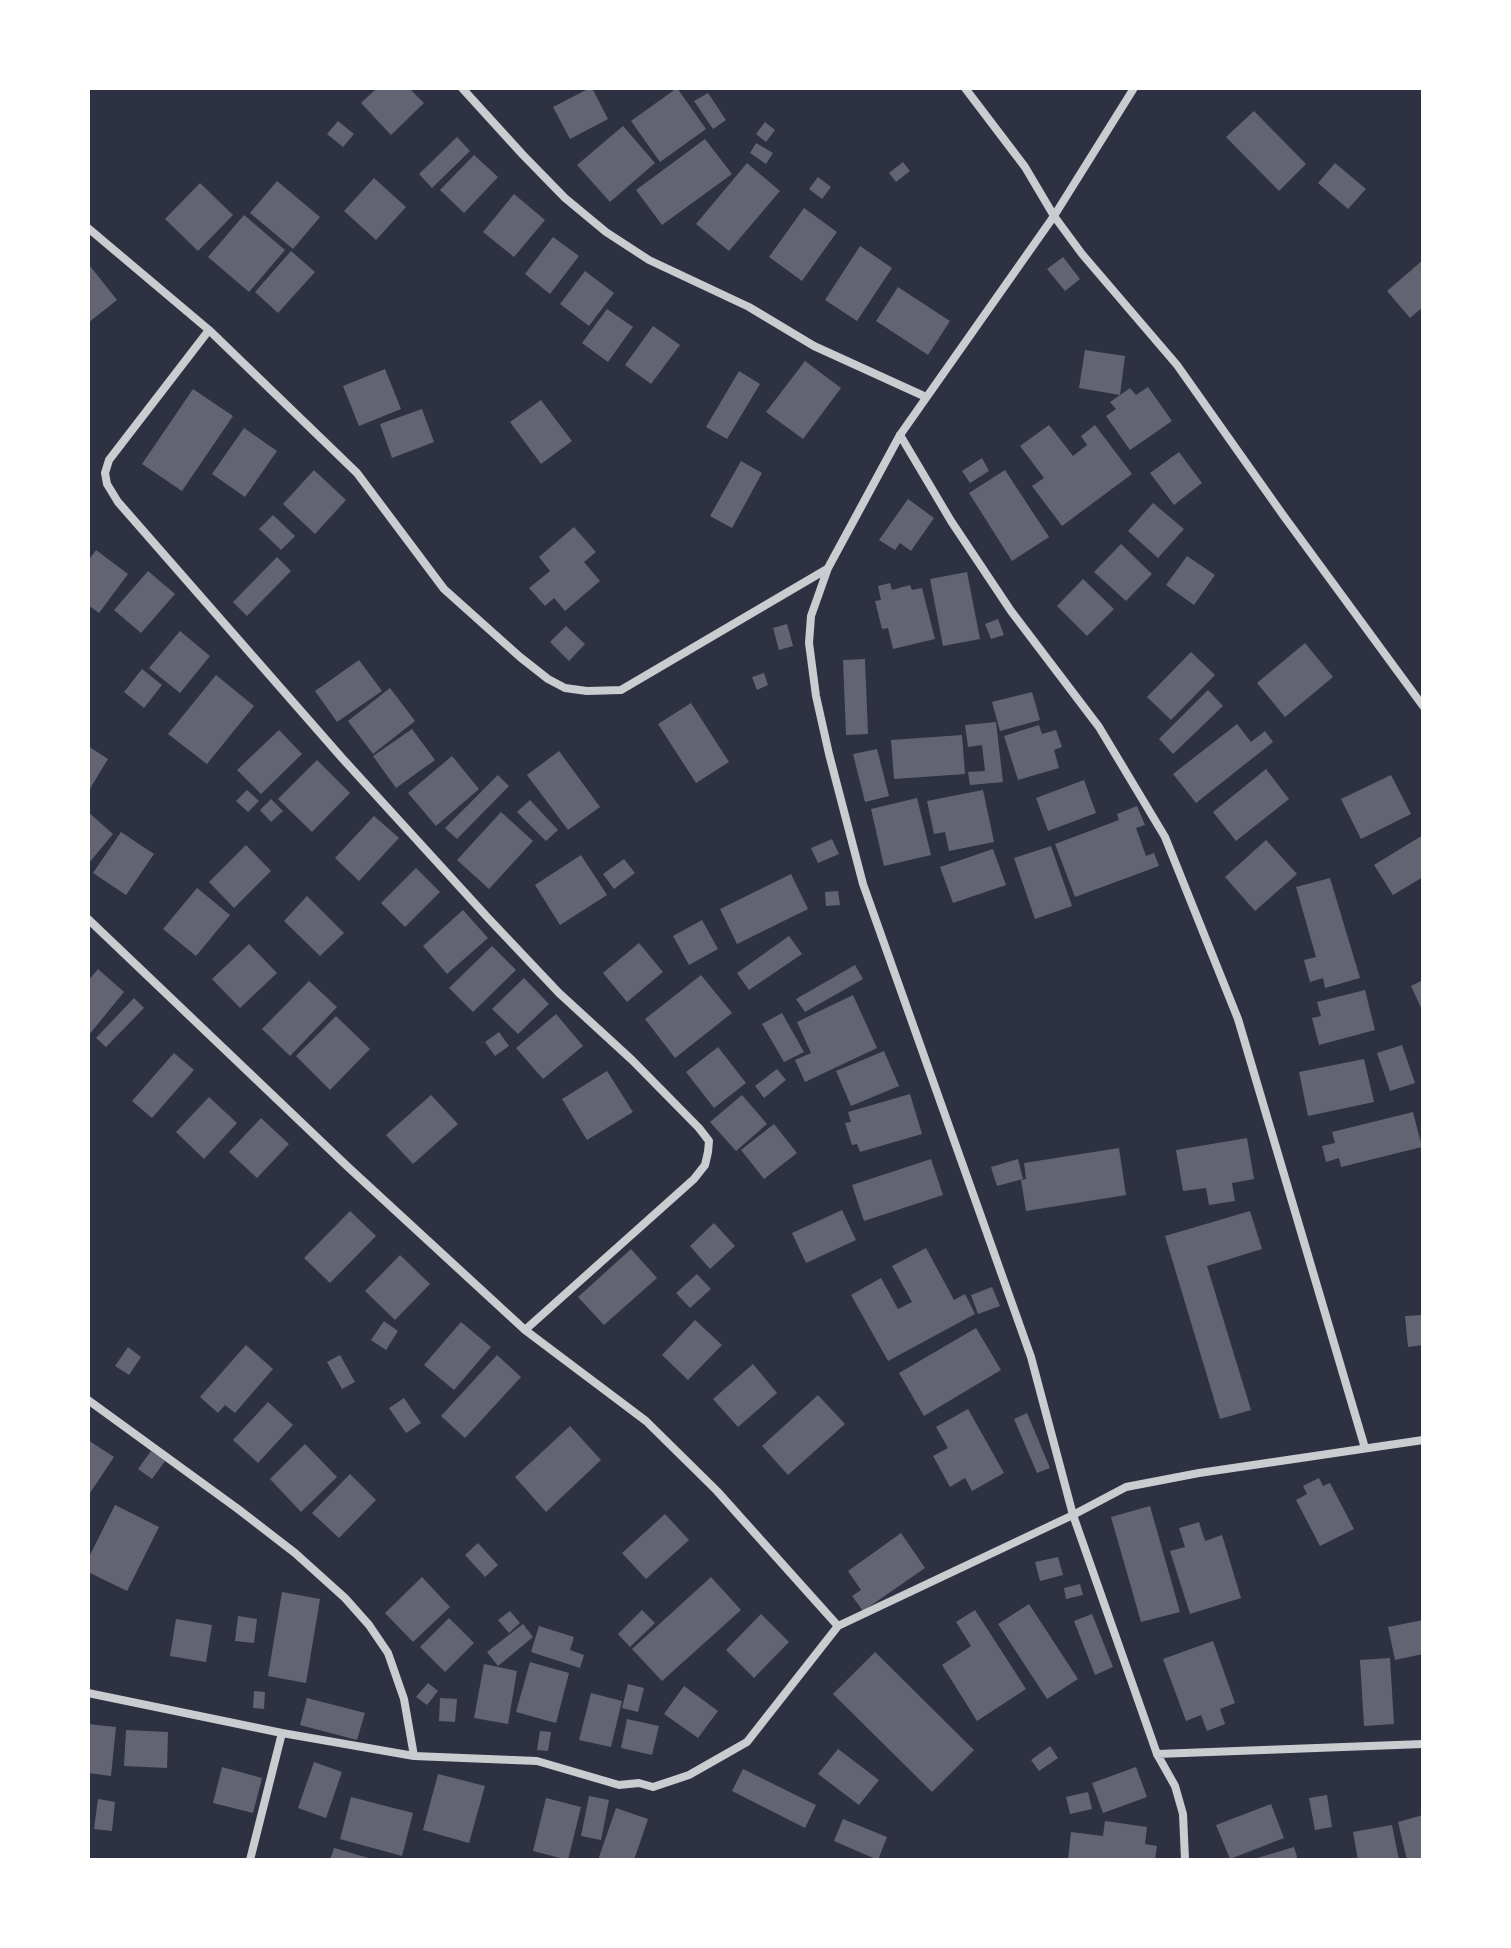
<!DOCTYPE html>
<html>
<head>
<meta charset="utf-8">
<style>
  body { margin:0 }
  #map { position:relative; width:1511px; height:1948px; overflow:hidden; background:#2d3142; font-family:"Fira Sans",sans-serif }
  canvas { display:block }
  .frame { position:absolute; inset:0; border:90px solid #fff; pointer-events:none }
</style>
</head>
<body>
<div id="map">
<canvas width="1511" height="1948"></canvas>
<div class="frame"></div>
</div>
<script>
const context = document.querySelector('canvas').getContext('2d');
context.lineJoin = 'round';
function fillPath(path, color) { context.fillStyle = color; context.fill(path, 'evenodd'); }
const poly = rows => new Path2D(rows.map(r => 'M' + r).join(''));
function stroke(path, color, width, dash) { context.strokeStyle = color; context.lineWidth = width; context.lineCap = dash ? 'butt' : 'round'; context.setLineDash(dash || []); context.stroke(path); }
const building = poly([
  [377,88,409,88,424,103,391,135,361,103],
  [590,88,592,88,608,119,570,139,553,107],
  [677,88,706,129,660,162,631,121],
  [708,93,726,120,713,129,694,101],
  [1254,111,1306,164,1279,191,1226,137],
  [338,121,354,134,343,147,327,134],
  [765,122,775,130,766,142,756,134],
  [623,126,655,163,610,202,577,165],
  [457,137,470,151,432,188,419,174],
  [705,139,732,174,662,225,636,190],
  [756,143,773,153,766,164,750,153],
  [474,155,498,177,464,213,440,190],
  [903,162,910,171,896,182,889,173],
  [747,163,780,191,729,251,696,224],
  [1335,163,1366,189,1348,209,1318,183],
  [818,177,831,187,822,199,809,189],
  [374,178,406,207,376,240,344,211],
  [277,181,320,217,293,249,250,213],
  [200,183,233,215,198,251,165,219],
  [514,194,545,220,514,257,483,232],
  [804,208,837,232,802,281,769,257],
  [244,215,285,250,249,292,208,257],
  [553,237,579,256,550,294,525,274],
  [860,246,892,268,857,321,825,300],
  [291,251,315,272,278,313,255,292],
  [1063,257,1080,279,1065,291,1047,269],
  [1423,260,1423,307,1410,318,1387,291],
  [90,266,117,300,88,323,88,268],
  [585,271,614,293,589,326,560,304],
  [898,287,950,321,928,355,876,321],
  [607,309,633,327,608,362,582,343],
  [653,326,680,345,651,384,625,365],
  [1085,350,1125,356,1120,395,1079,388],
  [805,361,841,388,803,439,766,412],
  [385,369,401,409,359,426,343,386],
  [739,371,760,384,727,439,706,427],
  [1148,387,1172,421,1130,450,1106,416,1116,409,1110,402,1130,388,1136,395],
  [193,389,233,416,182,491,142,464],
  [541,400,572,441,541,464,510,422],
  [422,409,434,442,392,458,380,424],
  [1049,425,1073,456,1087,445,1081,436,1095,425,1132,474,1062,526,1032,486,1044,478,1020,446],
  [244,428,277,451,245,497,212,474],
  [1179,452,1202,483,1174,505,1150,473],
  [982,458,989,471,970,483,962,471],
  [741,461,762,473,732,528,710,516],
  [314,470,346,500,315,534,283,504],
  [1005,470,1049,537,1012,561,969,493],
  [908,499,934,518,911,551,900,543,895,550,879,540],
  [1153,503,1184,529,1158,558,1128,531],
  [273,515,295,536,281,550,259,529],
  [574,527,596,552,584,562,600,581,565,611,554,598,545,606,529,588,550,571,539,557],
  [1121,544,1152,574,1126,601,1094,572],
  [96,550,128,574,99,613,88,605,88,561],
  [1187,556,1215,575,1194,605,1166,585],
  [277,557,291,571,247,616,233,602],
  [148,571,175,594,141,633,114,610],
  [967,572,980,639,943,646,930,579],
  [1083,579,1114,609,1087,636,1057,606],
  [890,583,892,590,910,585,912,590,922,588,935,639,893,649,888,628,882,629,875,601,881,600,878,586],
  [998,619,1004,635,991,639,985,624],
  [787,624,793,646,779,650,773,628],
  [566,626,585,644,569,661,550,642],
  [180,631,210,656,180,693,149,668],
  [1305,643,1333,677,1285,717,1257,683],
  [1191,652,1215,675,1171,720,1147,697],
  [865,659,868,734,846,735,843,660],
  [359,660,382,691,337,722,315,691],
  [142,669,162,685,144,708,124,692],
  [764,673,768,685,757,690,752,677],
  [216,675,254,706,207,764,168,734],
  [390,688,415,721,373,754,348,721],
  [1208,690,1223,706,1173,754,1159,739],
  [1032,692,1040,720,1000,731,992,702],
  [691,703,729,762,696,783,658,724],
  [996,722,1003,782,970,785,968,772,985,771,982,745,968,747,965,725],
  [1237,724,1251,742,1265,731,1273,742,1196,803,1173,774],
  [1039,725,1042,734,1056,730,1062,747,1054,750,1059,768,1018,780,1004,736],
  [412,729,435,760,396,788,373,756],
  [279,730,302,754,261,794,237,770],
  [962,735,965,774,894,779,891,740],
  [88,746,108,759,88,792],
  [877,749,889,796,865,802,853,754],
  [559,751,600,807,568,830,527,775],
  [452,756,479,789,436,826,408,793],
  [317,760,350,793,312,832,278,799],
  [1266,769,1289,799,1236,841,1213,812],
  [498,775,509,786,457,839,445,828],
  [1391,775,1411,814,1361,839,1341,799],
  [1084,780,1096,813,1048,831,1036,798],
  [247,790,259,801,248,812,236,801],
  [983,790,994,842,949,851,945,832,934,834,927,801],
  [917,798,931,855,884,866,871,809],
  [271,799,283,811,271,822,260,810],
  [530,800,558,830,546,841,517,812],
  [1137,806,1145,825,1136,828,1146,856,1154,853,1159,866,1075,897,1055,844,1119,820,1117,814],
  [88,812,113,834,88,864],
  [501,812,533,841,489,889,457,860],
  [374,816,399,838,359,881,335,858],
  [121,832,154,854,126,895,93,873],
  [1423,835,1423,877,1393,895,1374,865],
  [832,839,839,854,818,863,811,848],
  [1266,840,1297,874,1255,911,1225,877],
  [246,845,271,871,234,908,209,882],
  [1051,846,1072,906,1035,919,1014,858],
  [993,849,1006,885,953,903,940,867],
  [581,855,607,895,560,925,535,885],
  [624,859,635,873,614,889,603,874],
  [416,868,440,892,405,927,381,903],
  [791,874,808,909,737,944,720,909],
  [1330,878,1360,978,1325,988,1323,978,1310,982,1304,960,1316,957,1296,887],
  [197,888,230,915,196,956,163,929],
  [838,891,840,905,826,906,825,892],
  [307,896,344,933,320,956,284,921],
  [463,910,488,938,447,974,423,946],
  [702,920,718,949,689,965,673,936],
  [789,936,802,954,749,990,737,973],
  [639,943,663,972,627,1002,603,973],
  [249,944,277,973,240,1008,212,979],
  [492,946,516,970,473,1012,449,988],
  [855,965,863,979,805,1012,796,999],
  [98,969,124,992,88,1036,88,981],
  [701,975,732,1013,675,1058,645,1019],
  [524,978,549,1004,518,1034,492,1009],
  [1423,980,1423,1012,1411,986],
  [309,981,337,1007,290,1056,262,1029],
  [1365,990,1375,1030,1319,1045,1312,1018,1321,1016,1317,1002],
  [853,995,877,1048,805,1082,795,1060,811,1053,797,1022],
  [134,998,144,1008,106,1047,96,1038],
  [782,1013,804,1052,784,1062,762,1024],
  [556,1014,583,1046,543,1079,516,1048],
  [336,1016,370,1049,330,1090,296,1056],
  [499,1032,509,1046,495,1056,485,1042],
  [1402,1045,1415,1083,1390,1091,1377,1053],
  [718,1047,746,1083,714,1108,686,1072],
  [884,1051,899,1086,851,1106,836,1071],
  [174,1053,194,1070,152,1118,132,1101],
  [1364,1059,1374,1102,1308,1116,1299,1072],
  [777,1069,786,1080,764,1098,755,1086],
  [607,1071,633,1112,587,1140,562,1099],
  [910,1094,922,1134,860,1152,857,1144,852,1145,845,1123,851,1122,848,1112],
  [431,1095,458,1124,413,1164,386,1135],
  [742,1095,767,1124,736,1151,710,1122],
  [209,1097,237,1123,204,1159,176,1132],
  [1413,1112,1422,1147,1341,1167,1339,1158,1326,1162,1322,1146,1335,1143,1332,1132],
  [261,1118,289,1144,257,1178,229,1152],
  [774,1124,797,1153,764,1179,741,1150],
  [1247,1138,1254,1179,1232,1183,1235,1201,1209,1205,1206,1188,1183,1191,1176,1150],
  [1119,1148,1126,1195,1026,1211,1021,1180,1026,1179,1024,1163],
  [931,1159,943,1195,864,1221,852,1185],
  [1018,1159,1023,1179,997,1186,991,1167],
  [842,1210,856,1240,806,1263,792,1233],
  [350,1211,376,1236,330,1283,304,1258],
  [1250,1211,1262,1249,1207,1266,1251,1410,1220,1419,1165,1236],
  [714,1223,735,1246,710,1269,690,1246],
  [926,1248,954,1300,965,1294,975,1314,888,1361,851,1295,881,1278,898,1309,912,1302,892,1266],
  [631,1249,657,1278,604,1325,578,1297],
  [400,1255,430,1284,395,1320,365,1291],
  [697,1274,711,1289,690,1308,676,1293],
  [992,1287,1000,1306,978,1314,971,1295],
  [1423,1315,1423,1345,1408,1347,1405,1316],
  [695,1320,722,1345,688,1380,662,1355],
  [384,1321,398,1331,386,1350,371,1340],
  [461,1322,491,1347,454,1390,424,1365],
  [976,1328,1001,1370,924,1416,899,1373],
  [246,1345,273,1369,235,1413,225,1405,218,1413,200,1397],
  [128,1347,141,1357,129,1375,115,1366],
  [340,1355,355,1382,342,1389,327,1362],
  [497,1355,521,1377,465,1438,441,1416],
  [753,1364,777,1393,738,1427,713,1399],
  [818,1395,845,1424,788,1475,762,1446],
  [404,1398,421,1423,406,1433,389,1408],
  [268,1402,293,1425,258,1463,233,1440],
  [968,1409,1004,1473,972,1491,965,1478,950,1487,933,1456,948,1448,936,1427],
  [1027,1413,1050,1468,1037,1473,1014,1419],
  [570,1426,601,1460,546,1512,515,1477],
  [88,1440,114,1457,88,1496],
  [305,1444,337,1477,301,1512,270,1479],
  [151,1451,165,1461,152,1479,138,1469],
  [350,1474,376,1500,339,1538,312,1513],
  [1319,1478,1323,1486,1330,1483,1354,1529,1320,1546,1296,1500,1307,1494,1303,1486],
  [115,1505,159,1527,127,1591,88,1572,88,1559],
  [1150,1506,1180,1612,1141,1622,1111,1517],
  [665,1514,689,1540,646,1579,622,1553],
  [1199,1522,1205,1541,1222,1535,1241,1598,1190,1614,1170,1551,1185,1547,1179,1528],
  [901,1533,925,1568,863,1611,852,1596,861,1590,848,1571],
  [478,1543,498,1565,485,1577,465,1555],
  [1058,1557,1063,1575,1040,1581,1035,1562],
  [422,1577,450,1607,413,1642,385,1613],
  [711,1577,741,1610,662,1681,632,1649],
  [1080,1584,1083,1595,1066,1599,1064,1588],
  [282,1592,320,1599,306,1683,268,1676],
  [1029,1604,1078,1679,1047,1699,998,1624],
  [642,1610,655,1623,630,1647,618,1634],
  [975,1610,1026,1689,977,1721,942,1665,971,1646,956,1622],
  [510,1611,520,1623,509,1633,498,1620],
  [761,1614,789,1642,754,1678,726,1650],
  [1092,1614,1113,1667,1095,1675,1074,1621],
  [238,1616,257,1619,254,1643,235,1641],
  [449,1618,474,1643,445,1672,420,1647],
  [176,1619,212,1625,206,1662,170,1656],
  [1423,1620,1423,1654,1395,1660,1388,1627],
  [523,1624,533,1637,498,1666,487,1652],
  [539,1626,574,1637,570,1650,584,1655,580,1668,531,1652],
  [1213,1641,1235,1703,1220,1709,1225,1724,1207,1731,1201,1715,1186,1721,1163,1659],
  [875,1652,974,1750,932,1792,833,1694],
  [1390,1658,1394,1724,1364,1726,1360,1660],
  [530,1662,569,1673,556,1723,516,1712],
  [484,1664,517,1671,508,1724,474,1718],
  [428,1683,438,1691,427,1705,416,1697],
  [628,1684,644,1688,638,1712,622,1708],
  [684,1686,718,1711,698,1738,664,1714],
  [254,1691,265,1692,264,1709,253,1708],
  [591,1693,622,1701,611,1747,579,1740],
  [307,1698,365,1713,357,1740,300,1725],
  [440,1698,457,1699,455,1722,439,1721],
  [627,1719,659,1726,652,1755,621,1748],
  [88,1724,116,1727,111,1776,88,1773],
  [126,1730,168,1732,167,1768,124,1766],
  [540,1731,551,1732,548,1751,537,1750],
  [1050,1746,1058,1758,1039,1771,1031,1760],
  [838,1749,879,1780,859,1805,818,1774],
  [314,1762,342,1772,326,1818,298,1808],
  [222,1767,262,1778,253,1813,213,1803],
  [1136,1767,1147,1797,1103,1813,1092,1783],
  [743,1769,816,1805,805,1828,732,1791],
  [438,1774,485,1786,469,1843,423,1830],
  [1088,1792,1092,1809,1070,1814,1066,1797],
  [1327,1795,1332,1827,1315,1830,1309,1798],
  [589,1796,609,1800,601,1840,581,1836],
  [351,1797,413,1813,402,1856,340,1839],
  [546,1798,581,1807,568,1860,533,1851],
  [98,1799,115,1802,112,1831,94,1829],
  [1271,1804,1284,1838,1230,1859,1216,1825],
  [616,1808,648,1819,634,1860,598,1860],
  [1423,1815,1423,1860,1407,1860,1398,1822],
  [843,1819,887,1837,878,1860,834,1841],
  [1105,1821,1147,1827,1145,1844,1157,1846,1155,1860,1068,1860,1071,1832,1103,1836],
  [1392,1825,1399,1860,1358,1860,1353,1832],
  [1294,1847,1298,1860,1254,1860,1254,1859],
  [334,1848,372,1859,372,1860,330,1860]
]);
const minor = poly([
  [462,88,523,155,565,198,606,232,649,260,749,307,814,346,926,397],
  [965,88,1025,167,1054,216,1082,254,1177,365,1283,515,1423,706],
  [1134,88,1054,216,900,435,828,568,811,616,809,643,816,696,829,754,863,884,1031,1357,1073,1515,1157,1754,1175,1786,1183,1814,1185,1860],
  [88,228,209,330,357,473,444,589,520,657,548,679,565,688,587,691,621,690,827,569],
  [209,330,109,460,105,473,107,484,118,502,342,758,489,919,559,993,632,1060,699,1128,709,1141,708,1152,705,1165,694,1179,525,1330],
  [900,435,951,521,1011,611,1099,727,1165,837,1238,1019,1365,1448],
  [88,919,348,1167,525,1330,646,1421,717,1491,838,1626],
  [88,1400,238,1509,295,1553,345,1598,369,1625,388,1653,404,1699,414,1756],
  [88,1693,282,1733,414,1756,537,1761,619,1785,639,1783,653,1787,689,1775,747,1742,838,1626,1073,1515,1126,1487,1199,1473,1423,1440],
  [1157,1754,1423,1744],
  [250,1860,282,1733]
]);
fillPath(building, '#626471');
stroke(minor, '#caccd0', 8);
</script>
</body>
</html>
